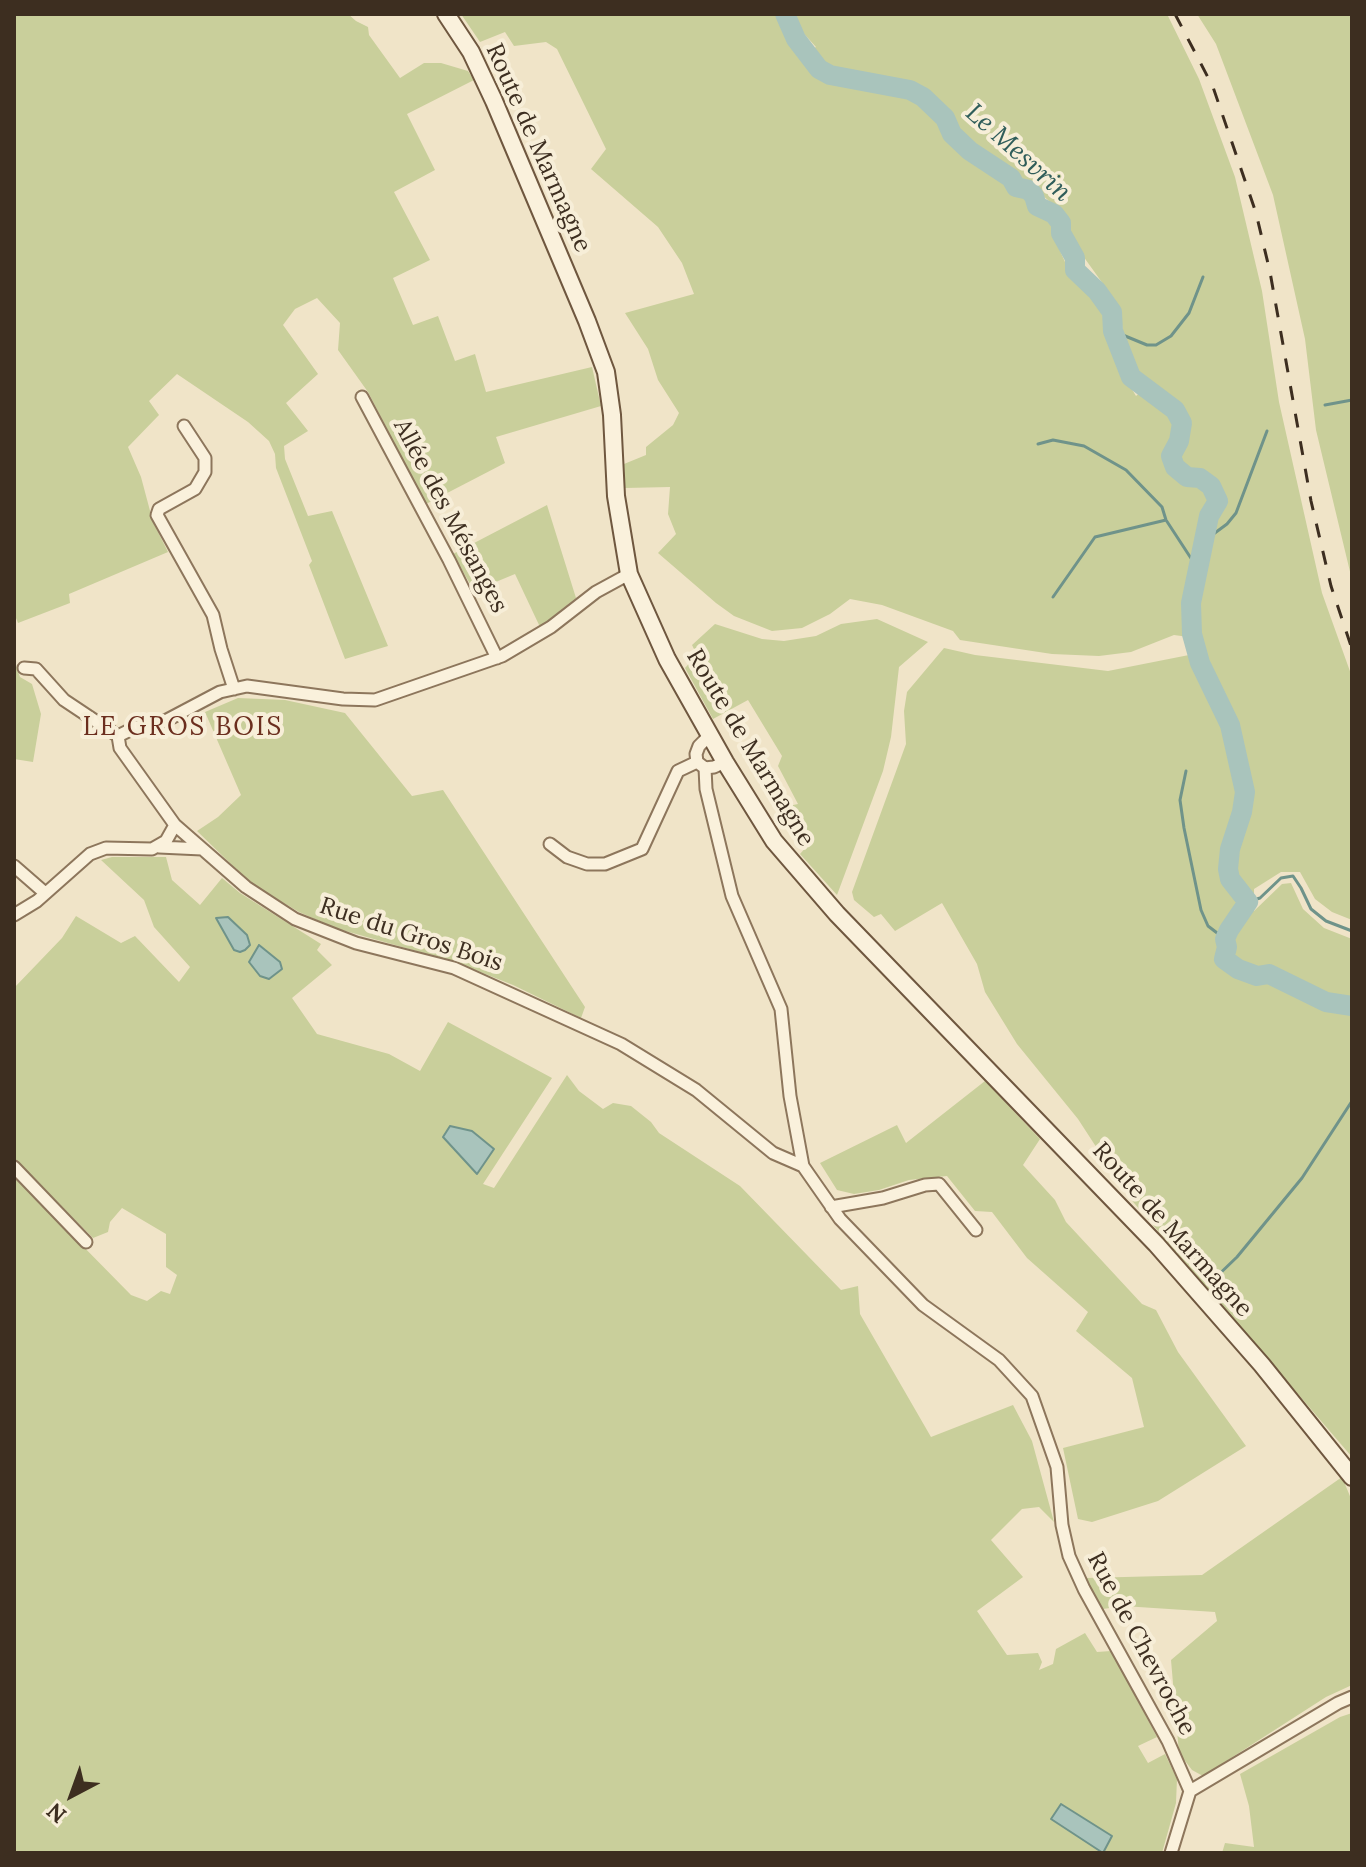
<!DOCTYPE html>
<html>
<head>
<meta charset="utf-8">
<style>
  body { margin:0 }
  #map { position:relative; width:1366px; height:1867px; overflow:hidden; background:#f0e4c8; font-family:Lora,serif }
  canvas { display:block }
  .frame { position:absolute; inset:0; border:16px solid #3d2e20; pointer-events:none }
  .north { position:absolute; left:32px; top:1755px; width:80px; height:80px; -webkit-text-stroke:6px #f7eed8; paint-order:stroke; rotate:221deg; font-size:22px; font-weight:700; line-height:32px; text-align:center; color:#3d2e20 }
  .north::after { content:''; display:block; margin:auto; width:28px; height:36px; background:#3d2e20; clip-path:polygon(50% 0,100% 100%,50% 72%,0 100%) }
</style>
</head>
<body>
<div id="map">
<canvas width="1366" height="1867"></canvas>
<div class="frame"></div>
<div class="north">N</div>
</div>
<script>
const context = document.querySelector('canvas').getContext('2d');
context.lineJoin = 'round';
function fillPath(path, color) { context.fillStyle = color; context.fill(path, 'evenodd'); }
const poly = rows => new Path2D(rows.map(r => 'M' + r).join(''));
function stroke(path, color, width, dash) { context.strokeStyle = color; context.lineWidth = width; context.lineCap = dash ? 'butt' : 'round'; context.setLineDash(dash || []); context.stroke(path); }
function write(font, color, halo, rows, align = 'center') {
  context.font = font + ' Lora,serif'; context.lineWidth = 8; context.setLineDash([]); context.textBaseline = 'middle'; context.strokeStyle = halo; context.fillStyle = color; for (const [text, x, y, turn = 0] of rows) {
    context.save(); context.translate(x, y); context.rotate((+turn || 0) * Math.PI / 180); context.textAlign = isNaN(turn) ? turn : align; if (halo) context.strokeText(text, 0, 0); context.fillText(text, 0, 0); context.restore();
  }
}
const green = poly([
  [14,14,348,14,356,21,368,27,369,35,400,78,424,63,441,63,468,71,474,80,407,114,435,170,394,192,430,260,393,278,413,325,438,316,455,361,475,354,486,392,592,367,601,406,496,437,505,463,426,504,368,392,338,350,340,323,317,298,295,309,283,325,318,374,286,403,308,431,284,446,285,459,308,516,332,511,388,646,345,659,309,565,312,561,276,468,275,454,269,441,248,422,177,374,149,401,159,415,128,447,141,477,153,522,168,552,69,594,70,603,18,623,14,613],
  [461,14,777,14,798,57,816,47,797,26,793,14,1167,14,1199,79,1235,177,1262,291,1279,402,1322,593,1352,677,1352,920,1332,912,1315,899,1300,872,1281,872,1254,889,1254,911,1282,884,1291,883,1303,909,1324,928,1352,939,1352,1457,1128,1196,1078,1119,1017,1044,985,992,977,964,942,903,895,931,881,914,874,917,854,900,852,892,906,744,904,711,907,692,944,648,975,655,1108,671,1189,655,1203,639,1174,635,1131,652,1099,656,1052,654,960,640,953,631,882,605,850,599,830,614,802,628,772,631,734,616,716,603,658,553,676,534,668,514,670,487,625,488,624,464,646,455,646,447,673,425,679,413,658,380,648,349,625,313,694,294,682,263,658,227,591,169,606,149,557,49,546,42,514,46,505,32,480,42],
  [1034,188,1064,214,1073,242,1111,295,1121,316,1125,351,1134,370,1148,385,1136,396,1123,374,1105,320,1094,296,1073,280,1053,235,1052,221,1031,211,1027,197],
  [1197,14,1352,14,1352,580,1316,430,1305,339,1273,195,1216,44],
  [547,505,576,598,540,627,515,574,474,591,453,554],
  [877,619,928,642,899,667,891,737,883,771,837,895,800,854,807,846,779,808,798,804,778,766,782,756,748,700,713,719,685,668,697,655,692,645,715,624,762,639,784,641,816,636,841,624],
  [14,659,20,677,32,684,41,714,33,762,14,759],
  [238,698,285,700,345,713,412,796,443,790,585,1007,581,1018,513,985,455,962,335,928,299,912,255,886,233,866,197,831,218,817,241,795,205,712],
  [112,857,166,857,172,880,200,905,222,878,240,893,321,944,317,950,332,965,292,998,317,1034,389,1054,420,1071,448,1022,552,1078,483,1184,494,1188,567,1075,579,1091,603,1109,613,1103,631,1106,651,1122,659,1133,740,1186,841,1290,858,1286,860,1314,931,1437,1013,1405,1032,1441,1054,1522,1039,1507,1022,1509,991,1540,1023,1577,977,1611,1007,1655,1038,1653,1042,1662,1039,1670,1053,1664,1056,1649,1085,1633,1097,1652,1111,1651,1157,1737,1138,1746,1148,1763,1165,1754,1177,1779,1176,1803,1162,1853,14,1853,14,1176,131,1295,147,1301,161,1291,170,1294,177,1275,166,1267,166,1234,122,1208,110,1222,108,1232,93,1238,14,1158,14,988,62,938,76,916,121,943,135,936,179,982,190,967,154,927,144,900,101,860],
  [985,1081,1040,1139,1023,1165,1055,1200,1066,1222,1142,1304,1156,1310,1178,1352,1246,1446,1158,1501,1092,1522,1078,1519,1063,1448,1144,1427,1132,1378,1076,1331,1088,1312,1027,1258,992,1212,975,1211,947,1176,909,1180,879,1190,854,1194,837,1190,820,1163,897,1125,906,1143],
  [1342,1477,1352,1501,1352,1685,1326,1697,1203,1776,1192,1770,1179,1753,1171,1660,1217,1621,1215,1612,1123,1606,1103,1609,1086,1578,1202,1575],
  [1352,1713,1352,1853,1222,1853,1225,1843,1254,1847,1249,1806,1240,1774,1340,1717]
]);
const water = poly([
  [228,917,247,935,250,945,245,950,240,952,234,950,216,918,228,917],
  [259,945,280,962,282,969,269,979,260,976,249,962,259,945],
  [450,1126,472,1131,494,1149,477,1174,443,1137,450,1126],
  [1061,1804,1112,1836,1103,1853,1051,1819,1061,1804]
]);
const stream = poly([
  [1113,331,1147,345,1156,345,1171,336,1189,313,1203,277],
  [1325,405,1352,400],
  [1038,444,1053,440,1084,446,1126,470,1162,507,1166,520,1198,569],
  [1204,541,1227,524,1236,513,1267,431],
  [1053,597,1095,537,1166,520],
  [1186,771,1180,800,1184,828,1201,910,1208,926,1225,939],
  [1248,902,1260,898,1281,878,1293,876,1301,888,1311,909,1326,921,1352,931],
  [1210,1283,1237,1257,1302,1178,1352,1101]
]);
const river = poly([
  [785,14,796,39,819,69,830,75,910,90,923,97,945,118,952,134,970,151,1011,178,1016,187,1029,190,1034,196,1037,206,1054,214,1061,223,1061,233,1075,258,1075,270,1097,291,1112,312,1113,331,1131,377,1175,410,1182,423,1179,441,1171,456,1175,467,1187,477,1200,478,1211,486,1218,501,1209,516,1191,603,1192,634,1200,663,1230,725,1245,792,1242,812,1230,849,1228,869,1230,879,1248,902,1229,930,1225,939,1227,947,1224,959,1238,969,1257,976,1269,974,1326,1002,1352,1006]
]);
const minor = poly([
  [362,397,449,560,497,658],
  [184,426,205,458,205,472,195,489,159,509,157,515,213,615,221,649,234,689],
  [629,574,596,592,551,627,502,656,375,700,343,699,247,686,220,692,167,720,136,727,118,736,120,748,175,825,246,887,295,919,356,943,454,968,621,1044,696,1090,773,1153,803,1166],
  [24,668,36,669,64,700,118,736],
  [710,735,699,746,696,754,697,762,705,768,714,767,725,762],
  [705,768,706,789,732,896,781,1009,790,1096,803,1166,840,1219,923,1305,999,1360,1032,1396,1057,1467,1062,1525,1069,1556,1084,1589,1168,1741,1190,1791],
  [550,844,567,857,587,864,605,864,642,849,678,771,697,762],
  [159,847,202,849],
  [14,866,45,893],
  [14,915,37,901,90,854,106,848,152,849,166,841,175,825],
  [14,1167,86,1242],
  [831,1207,883,1198,925,1185,939,1184,976,1230],
  [1171,1853,1190,1791,1338,1703,1352,1697]
]);
const secondary = poly([
  [446,14,471,52,494,101,587,321,606,372,612,415,616,496,629,574,667,659,725,762,774,841,837,914,1156,1244,1262,1365,1352,1477]
]);
const rail = poly([
  [1175,14,1213,87,1256,213,1270,272,1311,501,1331,586,1352,649]
]);
const streetNames = [
  ["Route de Marmagne",538,148,66],
  ["Allée des Mésanges",450,516,62],
  ["Route de Marmagne",750,748,59],
  ["Rue du Gros Bois",411,935,18],
  ["Route de Marmagne",1172,1230,48],
  ["Rue de Chevroche",1141,1644,62]
];
const waterNames = [
  ["Le Mesvrin",1018,153,42]
];
const neighbourhoodNames = [
  ["LE GROS BOIS",183,728]
];
fillPath(green, '#c9cf9b');
fillPath(water, '#a9c4bc');
stroke(water, '#6f938a', 2);
stroke(stream, '#6f938a', 3);
stroke(river, '#a9c4bc', 20);
stroke(minor, '#8d765c', 15);
stroke(secondary, '#6f573f', 20);
stroke(minor, '#faf1dc', 11);
stroke(secondary, '#faf1dc', 16);
stroke(rail, '#3d2e20', 3, [14, 14]);
write('24px', '#3d2e20', '#f7eed8', streetNames);
write('italic 26px', '#2f5d5a', '#f7eed8', waterNames);
context.letterSpacing = '2px';
write('26px', '#6b2e1e', '#f7eed8', neighbourhoodNames);
context.letterSpacing = '0px';
</script>
</body>
</html>
